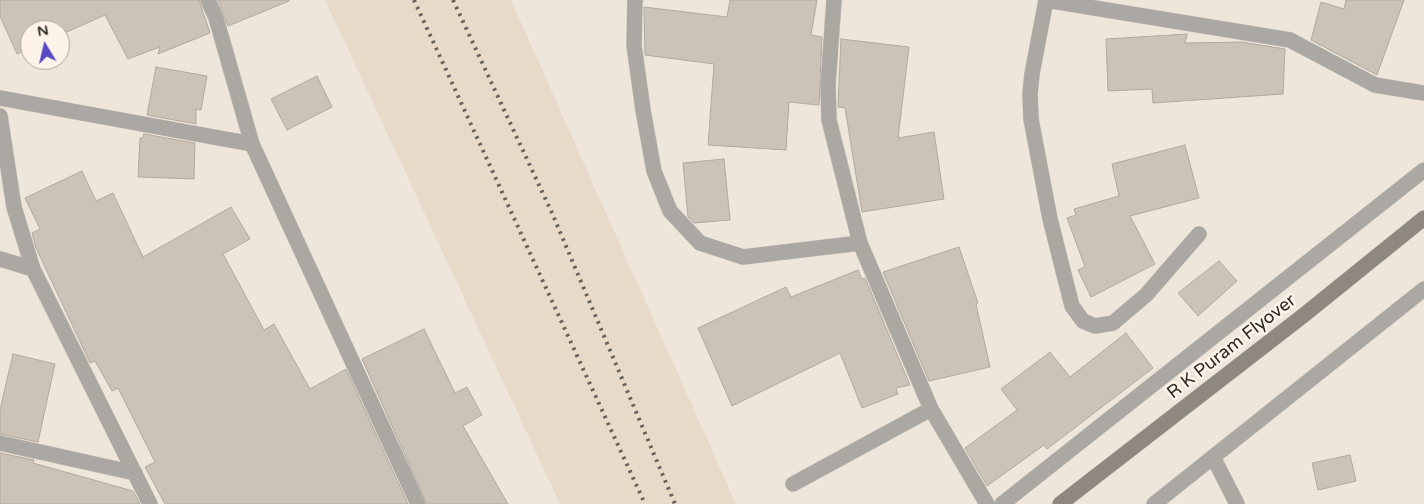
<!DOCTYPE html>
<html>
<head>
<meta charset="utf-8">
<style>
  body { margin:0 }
  #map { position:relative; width:1424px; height:504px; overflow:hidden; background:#efe6db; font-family:"Varela Round",sans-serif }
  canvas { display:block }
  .north { position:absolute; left:20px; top:20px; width:50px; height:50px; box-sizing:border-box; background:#fdf3e8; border:1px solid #aaa39a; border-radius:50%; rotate:351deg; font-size:14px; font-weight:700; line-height:20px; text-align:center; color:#2d2a25 }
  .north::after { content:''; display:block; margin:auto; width:18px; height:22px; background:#5749c1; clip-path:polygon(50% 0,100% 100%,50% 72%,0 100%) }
</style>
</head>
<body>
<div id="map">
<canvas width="1424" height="504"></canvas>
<div class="north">N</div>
</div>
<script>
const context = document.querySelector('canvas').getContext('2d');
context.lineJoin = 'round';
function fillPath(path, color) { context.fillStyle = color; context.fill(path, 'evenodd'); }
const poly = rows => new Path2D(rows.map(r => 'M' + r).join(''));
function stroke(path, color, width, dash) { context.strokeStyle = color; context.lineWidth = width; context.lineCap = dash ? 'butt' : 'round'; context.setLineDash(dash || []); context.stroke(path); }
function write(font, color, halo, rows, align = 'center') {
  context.font = font + ' "Varela Round",sans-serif'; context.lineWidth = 5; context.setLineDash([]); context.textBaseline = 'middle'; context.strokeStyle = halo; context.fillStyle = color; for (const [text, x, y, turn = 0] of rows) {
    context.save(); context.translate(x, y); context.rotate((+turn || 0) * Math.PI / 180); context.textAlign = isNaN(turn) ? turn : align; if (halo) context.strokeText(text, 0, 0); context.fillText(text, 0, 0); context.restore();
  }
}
const built = poly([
  [325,0,511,0,736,504,560,504]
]);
const building = poly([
  [0,0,199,0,210,33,158,54,160,47,128,59,105,15,60,35,60,30,30,30,30,48,17,54,0,16,0,0],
  [218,0,289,0,289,1,228,26,218,0],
  [730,0,817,0,811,35,822,37,819,105,789,102,786,150,708,145,714,64,645,55,644,7,727,17,730,0],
  [1346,0,1404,0,1377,75,1311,40,1321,2,1344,9,1346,0],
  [1187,34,1185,43,1242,42,1285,49,1283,94,1153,103,1152,89,1108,91,1106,39,1187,34],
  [841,39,909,47,898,138,934,132,944,199,862,212,845,108,838,107,841,39],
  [156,67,207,76,201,110,196,109,196,124,147,115,156,67],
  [317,76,332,107,287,130,271,99,317,76],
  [144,134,195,143,194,179,138,177,140,138,143,138,144,134],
  [1185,145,1199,198,1130,216,1155,264,1091,297,1078,270,1085,267,1067,218,1076,215,1074,209,1119,196,1112,164,1185,145],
  [724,159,730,220,694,223,688,217,683,163,724,159],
  [82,171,96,201,113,193,143,257,231,207,250,239,223,254,264,330,274,324,310,389,346,369,408,504,165,504,145,467,155,462,118,388,112,391,95,361,90,363,36,248,32,233,40,229,25,198,82,171],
  [959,247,978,303,976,304,990,367,929,381,883,272,959,247],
  [1219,261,1237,281,1198,316,1178,293,1219,261],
  [858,270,862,279,865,278,910,385,896,388,898,394,862,408,840,353,732,406,698,328,786,287,791,297,858,270],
  [424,329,455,393,467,387,482,415,463,426,508,504,427,504,362,359,424,329],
  [1126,333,1153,368,1047,449,1044,445,987,486,965,448,1017,410,1001,389,1050,352,1070,377,1126,333],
  [13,354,55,364,38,442,0,434,0,410,13,354],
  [0,453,34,460,33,463,133,491,140,504,0,504,0,453],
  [1350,455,1356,481,1318,490,1312,463,1350,455]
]);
const minor = poly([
  [208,0,216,18,252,144,418,504],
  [635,0,634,45,643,110,654,171,670,211,700,243,743,257,860,243],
  [834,0,828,85,829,120,860,243,931,409,987,504],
  [1046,0,1032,74,1030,94,1031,119,1050,219,1072,306,1083,321,1095,326,1113,323,1146,295,1199,234],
  [1046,0,1290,40,1375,85,1424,93],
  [0,98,252,144],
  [0,116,14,207,33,269,150,504],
  [0,259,33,269],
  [0,443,135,473],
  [1213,457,1237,504],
  [793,484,931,409],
  [1002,504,1424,170]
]);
const tertiary = poly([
  [1154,504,1424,289]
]);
const secondary = poly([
  [1060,504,1304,315,1424,218]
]);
const rail = poly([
  [414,0,645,504],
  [453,0,552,213,675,504]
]);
const streetNames = [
  ["R K Puram Flyover",1232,347,-38]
];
fillPath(built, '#e8dac9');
fillPath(building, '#ccc3b8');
stroke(building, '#b1a89e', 1);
stroke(minor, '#ccc4ba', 16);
stroke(tertiary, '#ccc4ba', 16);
stroke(secondary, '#ccc4ba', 16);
stroke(minor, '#aba7a3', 15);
stroke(tertiary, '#aba7a3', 15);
stroke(secondary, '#8e8881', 15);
stroke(rail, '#67625b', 4, [2.5, 5]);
write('18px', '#2d2a25', '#fdf3e8', streetNames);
</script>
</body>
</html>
